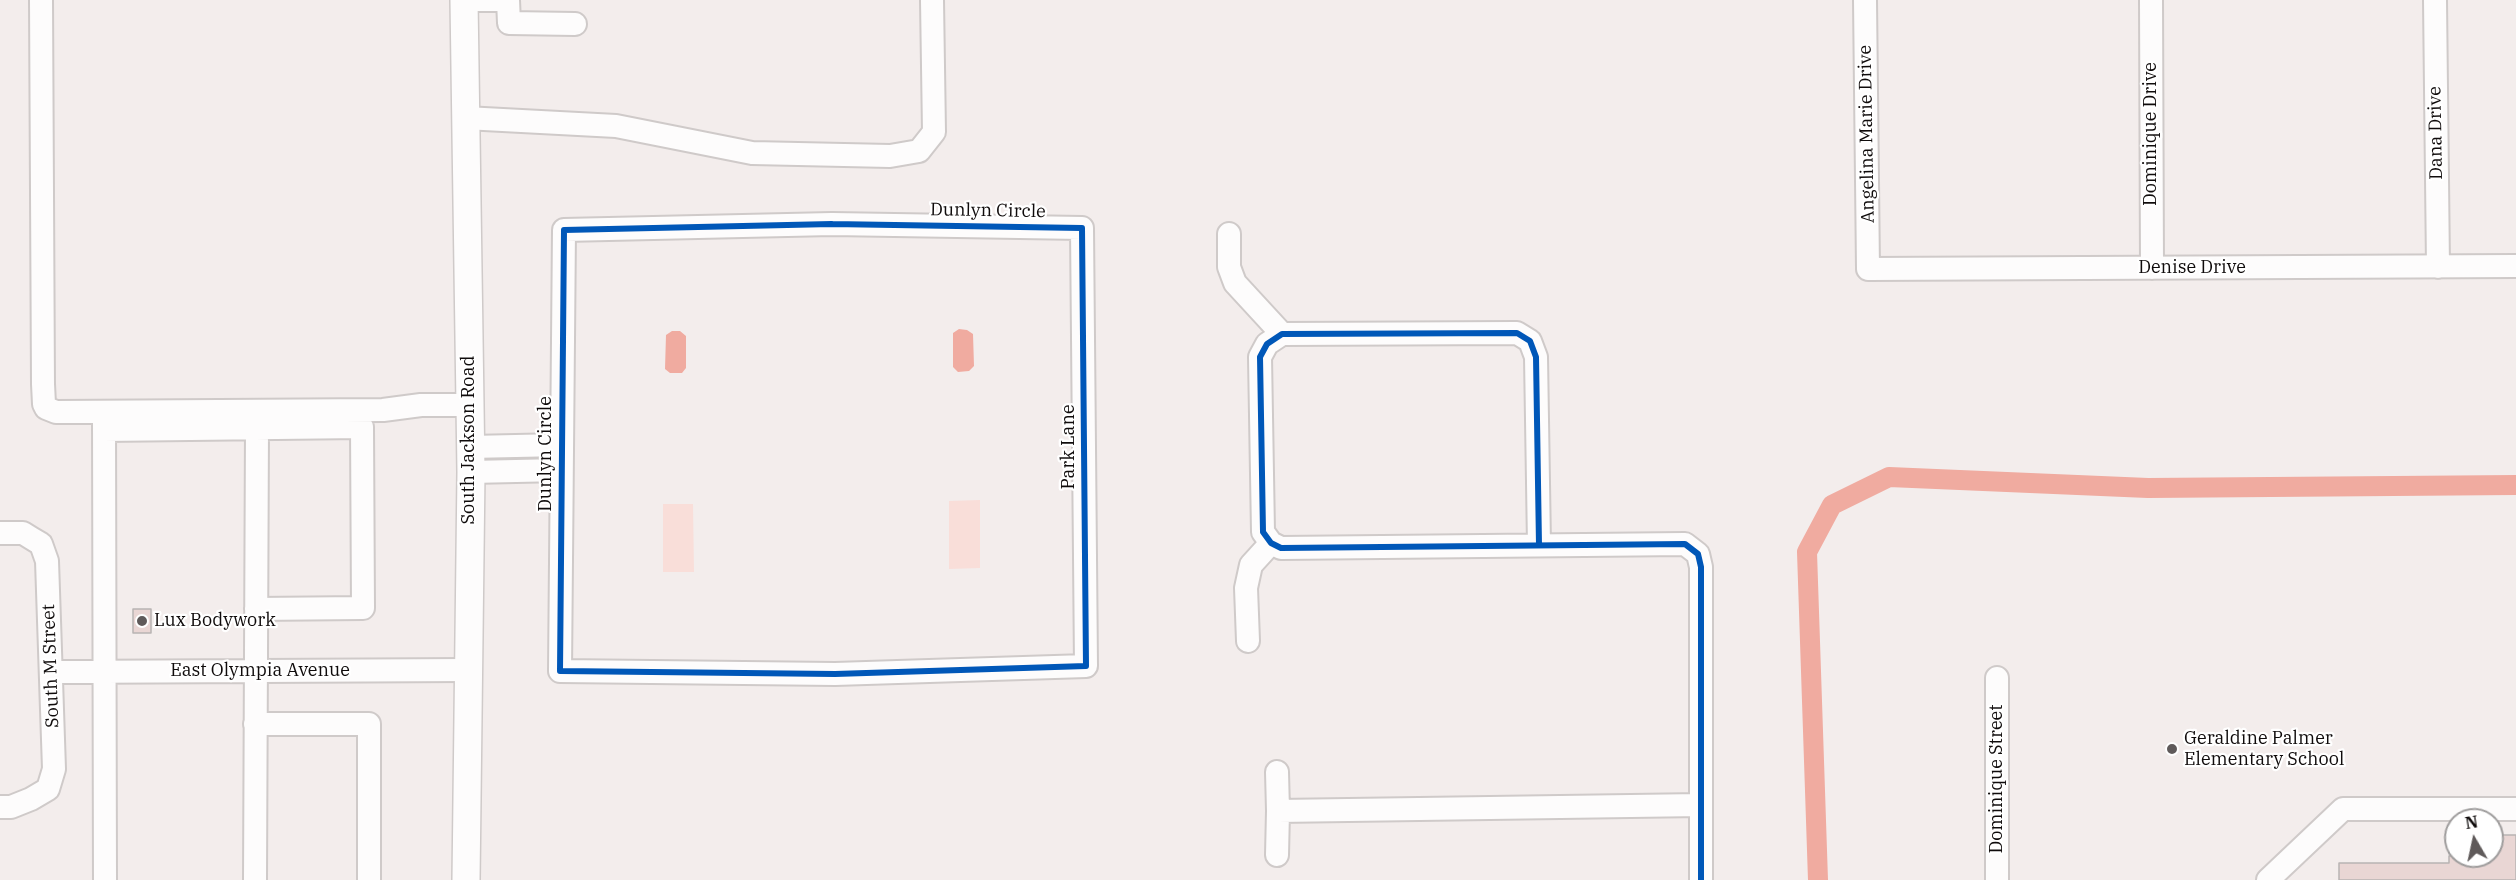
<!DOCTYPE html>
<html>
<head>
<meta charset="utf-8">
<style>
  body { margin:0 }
  #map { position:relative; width:2516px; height:880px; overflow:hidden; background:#f3edec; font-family:"IBM Plex Serif",serif }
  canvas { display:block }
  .north { position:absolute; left:2444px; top:808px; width:60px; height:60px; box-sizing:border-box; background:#fff; border:2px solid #9f9d9d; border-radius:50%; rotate:351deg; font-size:16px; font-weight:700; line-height:24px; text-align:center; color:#0f0b0b }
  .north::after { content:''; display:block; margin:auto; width:21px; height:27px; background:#5f5a5a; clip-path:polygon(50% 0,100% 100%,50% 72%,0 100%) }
</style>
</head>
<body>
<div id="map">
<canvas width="2516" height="880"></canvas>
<div class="north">N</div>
</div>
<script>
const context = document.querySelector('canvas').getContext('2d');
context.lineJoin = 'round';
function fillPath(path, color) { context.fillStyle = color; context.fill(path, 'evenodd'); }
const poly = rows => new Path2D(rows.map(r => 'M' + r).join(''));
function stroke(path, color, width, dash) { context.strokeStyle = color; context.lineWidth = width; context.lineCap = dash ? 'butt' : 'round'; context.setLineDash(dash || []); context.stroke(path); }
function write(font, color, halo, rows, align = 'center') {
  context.font = font + ' "IBM Plex Serif",serif'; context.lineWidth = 4.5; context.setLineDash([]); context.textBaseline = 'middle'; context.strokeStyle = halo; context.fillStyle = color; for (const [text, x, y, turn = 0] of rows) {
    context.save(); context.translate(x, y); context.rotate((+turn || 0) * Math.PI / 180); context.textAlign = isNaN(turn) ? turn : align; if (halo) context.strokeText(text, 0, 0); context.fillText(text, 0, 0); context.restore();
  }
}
const green = poly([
  [980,500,980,568,949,569,949,501],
  [663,504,693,504,694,572,663,572]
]);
const water = poly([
  [959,329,967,330,973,334,974,366,969,371,958,372,953,367,953,333],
  [672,331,680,331,686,336,686,368,682,373,670,373,665,369,666,335]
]);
const canal = poly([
  [1818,880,1807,552,1832,505,1889,477,2148,488,2516,485]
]);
const building = poly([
  [133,609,151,609,151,633,133,633,133,609],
  [2492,835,2516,835,2516,880,2339,880,2339,863,2449,863,2449,856,2492,856,2492,835]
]);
const minor = poly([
  [41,0,43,384,44,404,46,408,56,412,383,410,421,405,469,405],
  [464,0,508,0],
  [508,0,509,23,575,24],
  [1865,0,1868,269,2516,266],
  [2151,0,2152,268],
  [2435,0,2438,267],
  [465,118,616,126,752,153,890,156,919,151,934,132,932,0],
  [832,224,1082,228,1086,666,835,674,560,671,564,230,832,224],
  [1229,234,1229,267,1235,283,1282,334],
  [104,416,105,880],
  [104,430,362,427,363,608,256,609],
  [470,447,561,445],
  [471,472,561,470],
  [0,533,23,533,31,538,41,544,47,561,54,769,48,789,31,799,11,807,0,807],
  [1539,545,1536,357,1530,341,1517,333,1282,334,1267,344,1260,357,1263,532,1271,543,1281,548,1685,544,1698,554,1701,567,1701,880],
  [1248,641,1246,588,1251,565,1271,543],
  [51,672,468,670],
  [1997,678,1997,880],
  [255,724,369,724,369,880],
  [1277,772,1278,811],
  [1277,855,1278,811,1701,805],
  [255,880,257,428],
  [2268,880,2343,809,2516,809]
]);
const major = poly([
  [464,0,471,472,466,880]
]);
const cycleway = poly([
  [832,224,1082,228,1086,666,835,674,560,671,564,230,832,224],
  [1539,545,1536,357,1530,341,1517,333,1282,334,1267,344,1260,357,1263,532,1271,543,1281,548,1685,544,1698,554,1701,567,1701,880]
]);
const markers = [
  [142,621,6,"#5f5a5a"],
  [2172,749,6,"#5f5a5a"]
];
const streetNames = [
  ["Dana Drive",2436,133,-91],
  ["Angelina Marie Drive",1867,134,-91],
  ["Dominique Drive",2151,134,-90],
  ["Dunlyn Circle",988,211,1],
  ["Denise Drive",2192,268],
  ["South Jackson Road",469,440,-90],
  ["Park Lane",1069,447,-90],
  ["Dunlyn Circle",546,454,-90],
  ["South M Street",51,666,-92],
  ["East Olympia Avenue",260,671],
  ["Dominique Street",1997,779,-90]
];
const poiNames = [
  ["Lux Bodywork",154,621],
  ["Geraldine Palmer",2184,739],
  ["Elementary School",2184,760]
];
fillPath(green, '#f9ded9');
fillPath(water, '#f0aba0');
stroke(canal, '#f0aba0', 20);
fillPath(building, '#e9d6d4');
stroke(building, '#b8b4b3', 1.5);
stroke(minor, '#cfcac9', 26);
stroke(major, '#cfcac9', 30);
stroke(minor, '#fdfcfc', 22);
stroke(major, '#fdfcfc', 27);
stroke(cycleway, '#0057b8', 6);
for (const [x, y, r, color] of markers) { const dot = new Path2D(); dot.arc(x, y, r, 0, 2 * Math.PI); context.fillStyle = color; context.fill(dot); stroke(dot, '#fff', 2); }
write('18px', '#0f0b0b', '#fff', streetNames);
write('18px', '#0f0b0b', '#fff', poiNames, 'left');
</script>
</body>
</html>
